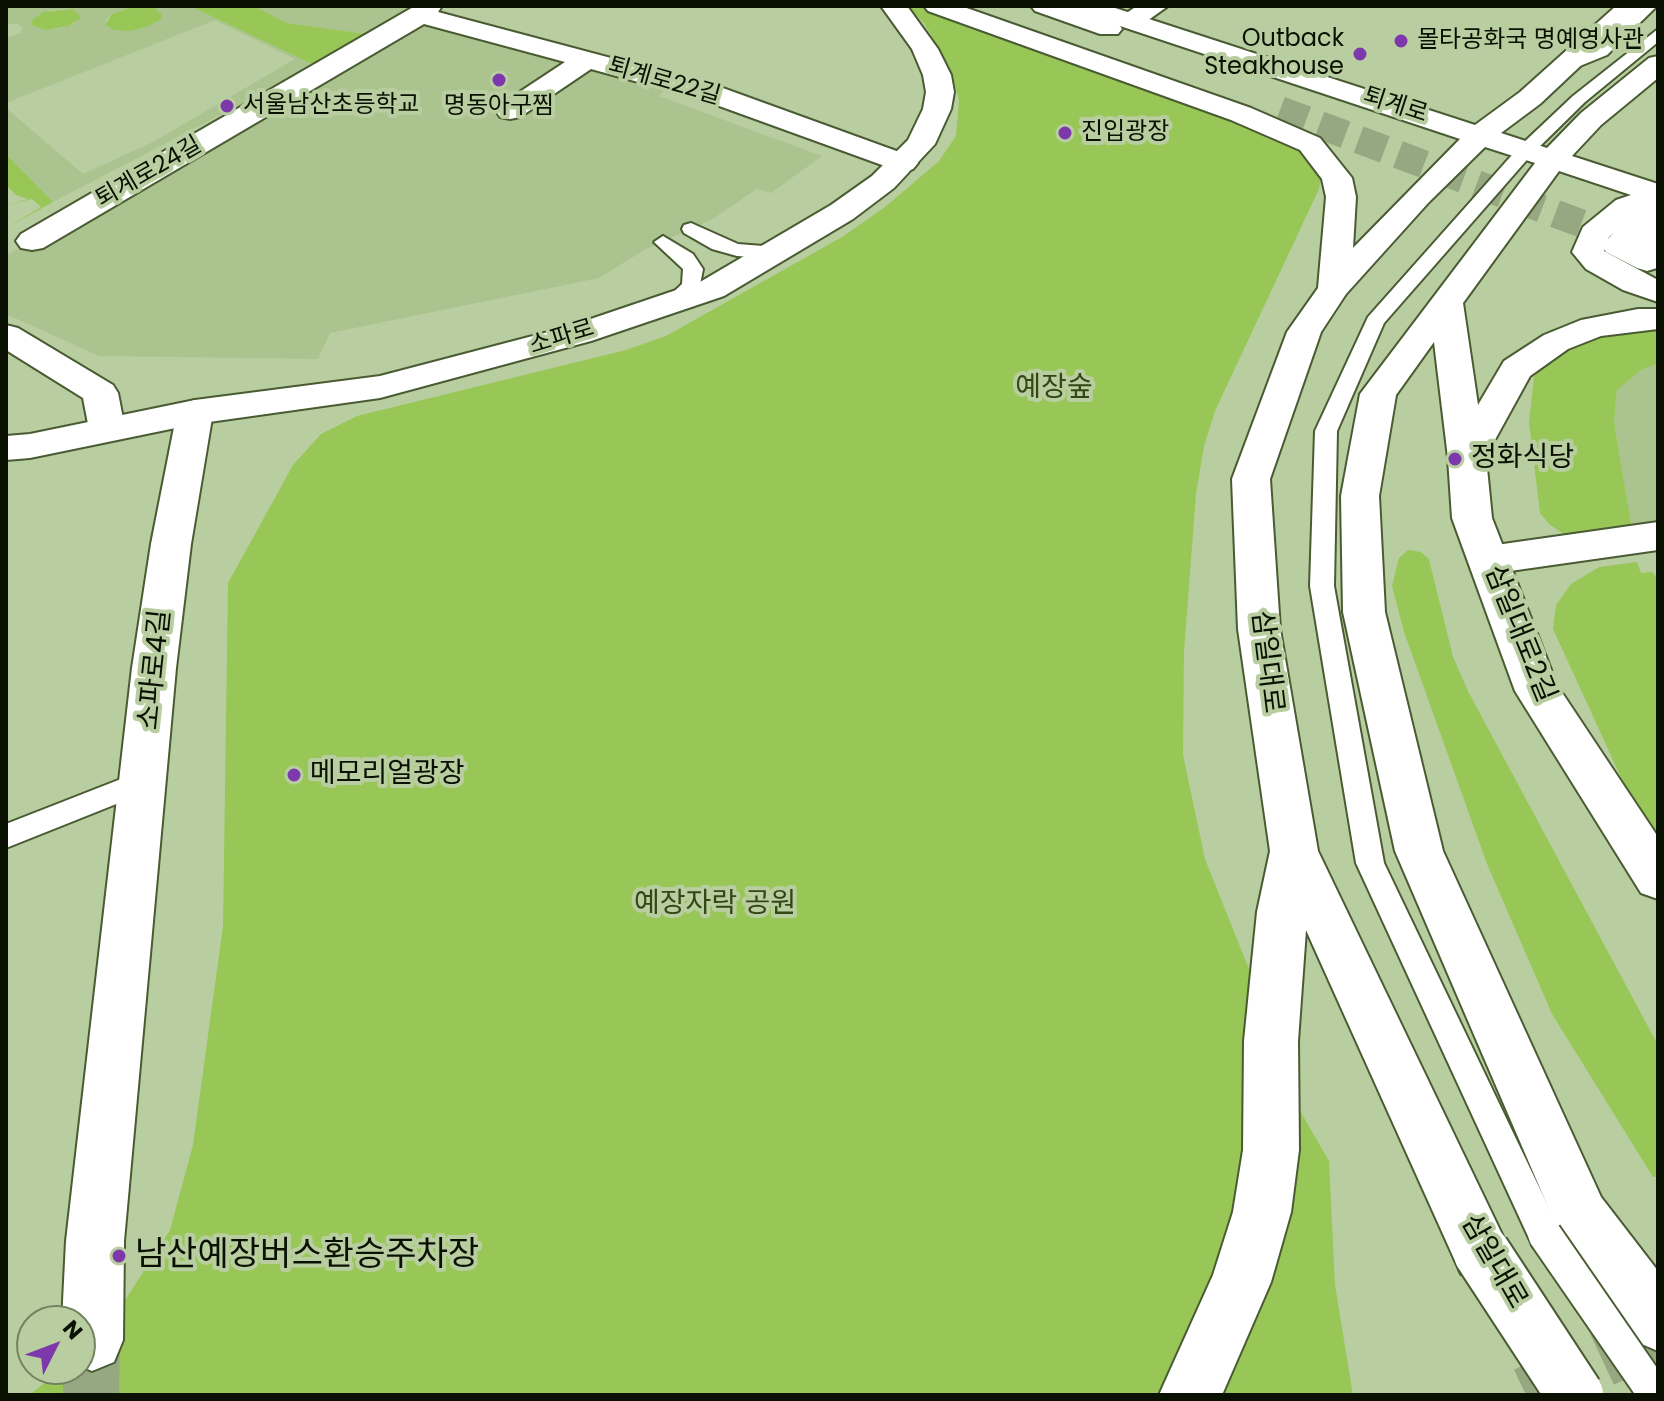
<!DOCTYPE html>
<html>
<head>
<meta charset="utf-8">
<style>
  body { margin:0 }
  #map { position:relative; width:1664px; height:1401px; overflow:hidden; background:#b9cea0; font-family:Poppins,sans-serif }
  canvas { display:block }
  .frame { position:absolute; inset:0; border:8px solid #0a1103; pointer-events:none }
  .north { position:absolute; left:16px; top:1305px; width:80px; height:80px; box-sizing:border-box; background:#b9cea0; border:2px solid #738261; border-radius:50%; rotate:48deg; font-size:22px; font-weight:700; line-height:32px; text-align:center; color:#0a1103 }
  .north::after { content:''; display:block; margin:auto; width:28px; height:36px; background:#7d38ac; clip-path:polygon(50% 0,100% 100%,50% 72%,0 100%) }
</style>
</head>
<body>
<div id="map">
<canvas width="1664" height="1401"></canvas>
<div class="frame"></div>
<div class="north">N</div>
</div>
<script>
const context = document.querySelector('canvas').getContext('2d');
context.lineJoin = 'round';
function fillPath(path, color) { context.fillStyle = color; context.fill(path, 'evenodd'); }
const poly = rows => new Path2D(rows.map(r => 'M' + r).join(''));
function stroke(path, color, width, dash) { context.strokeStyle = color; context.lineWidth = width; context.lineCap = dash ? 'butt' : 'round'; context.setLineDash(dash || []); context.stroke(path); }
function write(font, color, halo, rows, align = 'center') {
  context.font = font + ' Poppins,"Noto Sans KR",sans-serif'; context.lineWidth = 8; context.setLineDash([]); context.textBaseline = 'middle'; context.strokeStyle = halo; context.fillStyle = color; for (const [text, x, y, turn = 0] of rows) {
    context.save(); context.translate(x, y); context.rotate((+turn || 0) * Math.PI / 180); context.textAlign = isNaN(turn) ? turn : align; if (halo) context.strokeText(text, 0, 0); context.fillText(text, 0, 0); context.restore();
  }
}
const built = poly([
  [6,6,190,6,314,65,371,35,287,23,254,6,429,6,53,202,6,154,6,108,83,174,153,142,295,59,215,20,6,103,6,38,20,33,23,28,18,24,6,24],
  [133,7,159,11,141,29,114,30,105,21,112,14],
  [73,9,75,23,62,28,46,30,37,15,51,10],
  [421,15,673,83,659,96,822,156,771,193,757,189,711,220,646,249,599,278,330,333,318,359,99,356,6,314,6,256],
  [1658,364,1658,537,1634,541,1614,422,1617,390,1642,369]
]);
const green = poly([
  [190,6,254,6,287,23,372,35,314,65],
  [907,6,920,6,1008,36,1294,141,1321,177,1319,189,1215,411,1204,446,1196,494,1184,652,1183,755,1205,859,1249,969,1292,1097,1329,1161,1335,1285,1353,1395,30,1395,61,1369,80,1369,80,1351,111,1322,170,1230,193,1145,223,926,228,583,293,465,321,434,357,416,626,350,666,336,842,237,885,207,939,161,956,136,959,100,950,68,924,23],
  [133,7,155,8,162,15,161,19,149,26,131,31,114,30,105,25,112,14],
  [73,9,81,17,69,26,46,30,31,25,33,19,43,12],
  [6,154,53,202,6,228,41,207,32,199,6,205,28,199,16,195,8,187],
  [1658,324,1658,364,1642,369,1617,390,1614,422,1634,541,1573,540,1550,525,1540,513,1529,422,1534,377,1550,353,1578,337],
  [1408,550,1421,552,1429,559,1453,657,1469,693,1658,1045,1658,1177,1653,1177,1552,1014,1487,864,1404,632,1392,586,1399,558],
  [1637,562,1641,573,1652,572,1658,578,1658,840,1629,795,1553,629,1556,605,1571,584,1599,567]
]);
const minorTunnel = poly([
  [91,1395,92,1340],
  [1526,1395,1658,1333]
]);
const primaryTunnelFar1 = poly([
  [1280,110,1628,241]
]);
const primaryTunnel = poly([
  [1623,239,1641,246]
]);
const service = poly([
  [1641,6,1657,6,1607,55,1570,70,1558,70,1558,64,1595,49,1641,6],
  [1658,29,1658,42,1585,102,1532,154,1384,323,1337,431,1334,586,1384,863,1562,1235,1557,1247,1545,1252,1533,1247,1356,863,1310,586,1315,431,1368,317,1520,146,1573,96,1658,29],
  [691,223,738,244,763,246,785,240,794,246,792,250,763,258,737,256,712,249,684,233,682,229,684,225,691,223],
  [663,236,693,254,703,269,699,290,681,305,674,307,664,301,682,284,683,269,654,242,663,236],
  [144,770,154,773,158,781,154,789,6,848,6,824,144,770]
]);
const pedestrian = poly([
  [1658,206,1658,242,1650,251,1658,257,1657,268,1647,271,1637,268,1606,252,1602,246,1633,210,1658,206]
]);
const minor = poly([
  [415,6,442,6,438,12,720,87,913,157,918,163,913,169,903,172,893,169,700,99,591,69,520,117,510,119,500,117,496,111,500,105,565,62,424,24,43,248,32,250,21,248,16,241,21,234,415,6],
  [1137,6,1168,6,1140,26,1122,26,1118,21,1122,16,1137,6],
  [6,325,18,328,113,385,118,393,125,429,120,437,107,441,94,437,89,429,83,398,6,350,6,325],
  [195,400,208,404,213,412,191,544,176,668,124,1241,123,1340,114,1362,92,1371,80,1366,80,1321,62,1321,66,1241,132,668,151,544,177,412,182,404,195,400],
  [1658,522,1658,550,1489,574,1475,570,1469,560,1475,550,1489,546,1658,522]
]);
const tertiary = poly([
  [881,6,907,6,938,49,951,75,954,92,951,109,935,144,894,188,853,219,724,296,591,341,380,398,195,424,30,458,6,460,6,436,30,434,195,400,380,376,567,327,700,282,831,205,872,176,908,140,923,109,926,92,923,75,912,49,881,6]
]);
const secondary = poly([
  [1467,446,1480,449,1486,458,1492,518,1557,685,1658,837,1658,899,1641,893,1515,691,1452,518,1448,458,1454,449,1467,446]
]);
const primary = poly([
  [924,6,961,6,1251,108,1320,138,1352,178,1356,197,1353,248,1460,139,1120,26,1122,29,1118,34,1100,34,1035,11,1031,6,1109,6,1475,125,1520,92,1616,6,1644,6,1540,104,1501,133,1547,148,1581,113,1649,58,1658,56,1658,78,1601,125,1572,156,1658,184,1658,209,1638,214,1625,223,1609,237,1604,251,1658,280,1658,302,1623,290,1586,269,1572,252,1583,227,1616,200,1631,195,1559,171,1463,303,1478,405,1504,361,1544,335,1581,320,1638,309,1658,309,1658,329,1601,336,1568,349,1530,376,1480,467,1467,470,1454,467,1448,458,1434,342,1396,395,1379,496,1385,612,1443,851,1601,1197,1658,1271,1658,1351,1637,1342,1561,1237,1395,851,1343,612,1341,496,1360,394,1535,163,1485,147,1429,202,1346,294,1321,332,1270,479,1280,629,1318,851,1511,1253,1503,1274,1482,1282,1461,1274,1306,930,1298,1041,1299,1150,1291,1212,1271,1282,1222,1395,1159,1395,1213,1275,1233,1212,1243,1150,1244,1041,1257,912,1270,851,1238,629,1232,479,1287,332,1318,288,1326,197,1322,179,1300,150,1231,120,928,11,924,6],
  [1658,242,1658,262,1647,259,1641,251,1646,244,1658,242]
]);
const serviceBridge = poly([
  [1545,1235,1650,1387]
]);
const primaryBridge = poly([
  [1482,1253,1575,1395]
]);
const markers = [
  [1401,41,8,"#7d38ac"],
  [1360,54,8,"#7d38ac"],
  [499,80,8,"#7d38ac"],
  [227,106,8,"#7d38ac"],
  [1065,133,8,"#7d38ac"],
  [1455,459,8,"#7d38ac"],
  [294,775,8,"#7d38ac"],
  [119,1256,8,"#7d38ac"]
];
const farPoinames = [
  ["Outback",1344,40,"right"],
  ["Steakhouse",1344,68,"right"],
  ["몰타공화국 명예영사관",1417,41],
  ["서울남산초등학교",243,106],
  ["명동아구찜",499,107,"center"],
  ["진입광장",1081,133]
];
const farStreetnames = [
  ["퇴계로22길",664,82,16],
  ["퇴계로",1395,106,18],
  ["퇴계로24길",149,173,-30],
  ["소파로",562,338,-17]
];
const parkNames = [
  ["예장숲",1054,389],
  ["예장자락 공원",715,905]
];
const poiNames = [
  ["정화식당",1471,459],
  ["메모리얼광장",310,775]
];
const streetNames = [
  ["삼일대로2길",1519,634,68],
  ["삼일대로",1266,662,83],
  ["소파로4길",156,670,-84],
  ["삼일대로",1493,1262,60]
];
const nearPoinames = [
  ["남산예장버스환승주차장",135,1256]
];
fillPath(built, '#abc38f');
fillPath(green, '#98c757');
stroke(minorTunnel, '#96a881', 56, [56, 28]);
stroke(primaryTunnelFar1, '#96a881', 28, [28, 14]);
stroke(primaryTunnel, '#96a881', 35, [35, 18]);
stroke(service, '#495b32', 4);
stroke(pedestrian, '#495b32', 4);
stroke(minor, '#495b32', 4);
stroke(tertiary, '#495b32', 4);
stroke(secondary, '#495b32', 4);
stroke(primary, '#495b32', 4);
fillPath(service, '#fff');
fillPath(pedestrian, '#fff');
fillPath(minor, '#fff');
fillPath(tertiary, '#fff');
fillPath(secondary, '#fff');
fillPath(primary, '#fff');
stroke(serviceBridge, '#495b32', 37, []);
stroke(primaryBridge, '#495b32', 60, []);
stroke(serviceBridge, '#fff', 33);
stroke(primaryBridge, '#fff', 56);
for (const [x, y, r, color] of markers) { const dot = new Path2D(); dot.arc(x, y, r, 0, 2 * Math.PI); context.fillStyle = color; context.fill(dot); stroke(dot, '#b9cea0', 3); }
write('24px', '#0a1103', '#b9cea0', farPoinames, 'left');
write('24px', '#0a1103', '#b9cea0', farStreetnames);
write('28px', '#334715', '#b9cea0', parkNames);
write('28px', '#0a1103', '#b9cea0', poiNames, 'left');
write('28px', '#0a1103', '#b9cea0', streetNames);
write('34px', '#0a1103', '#b9cea0', nearPoinames, 'left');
</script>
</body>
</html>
